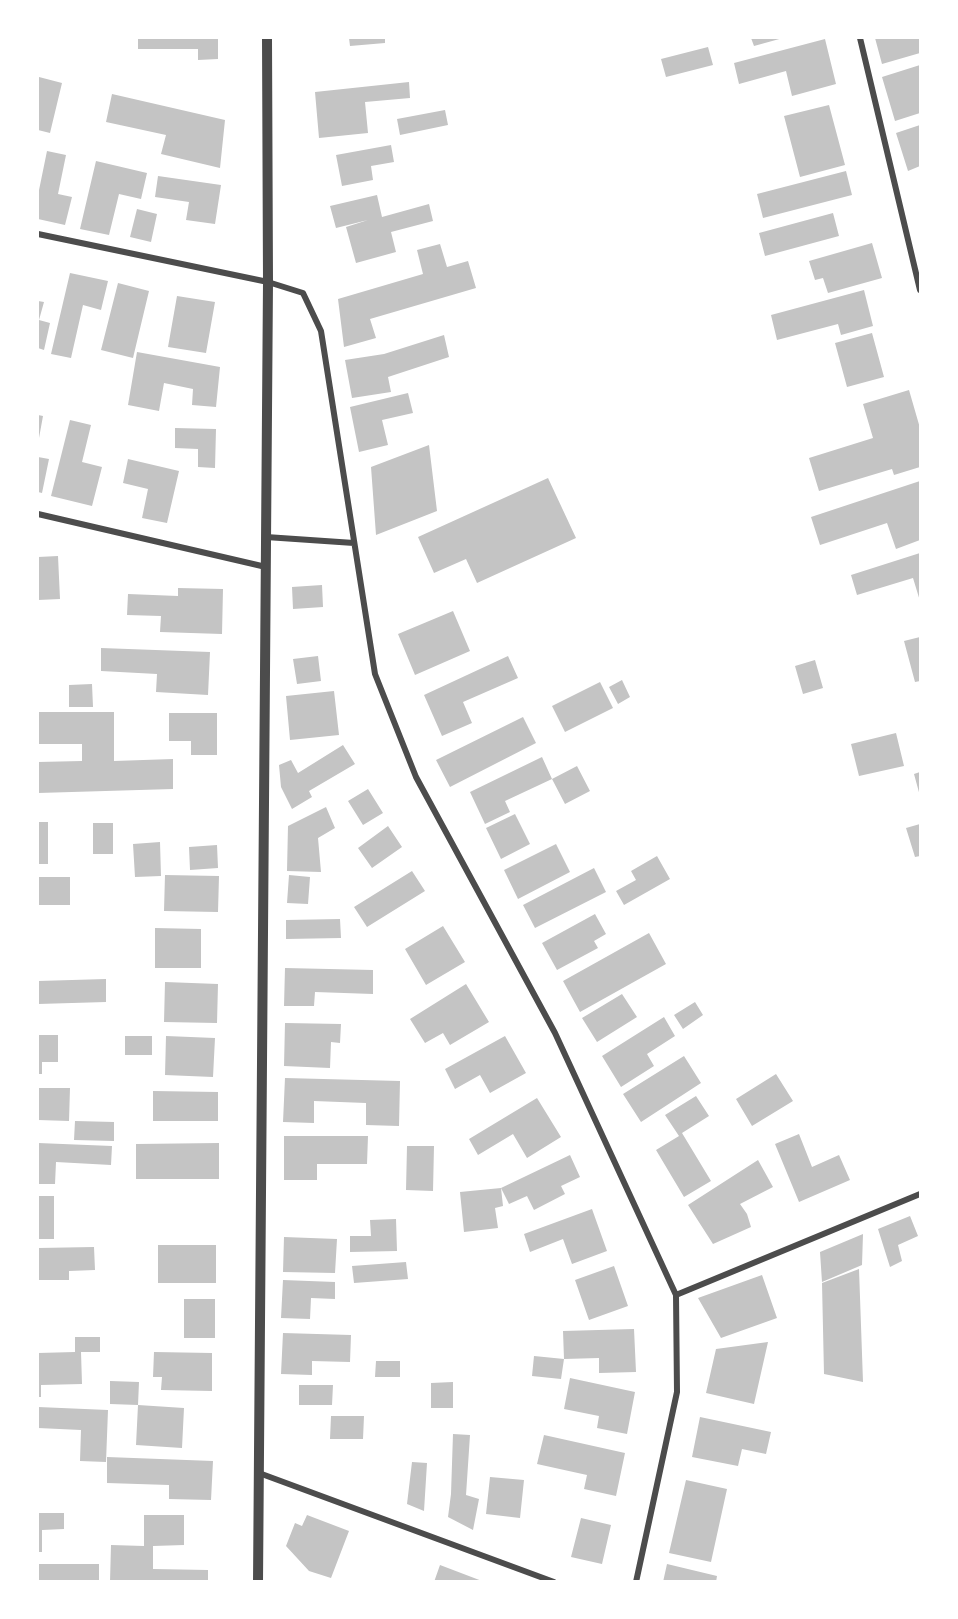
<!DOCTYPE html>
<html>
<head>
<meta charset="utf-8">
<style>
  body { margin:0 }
  #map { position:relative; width:958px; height:1619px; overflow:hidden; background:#fff; font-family:Montserrat,sans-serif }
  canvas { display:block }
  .frame { position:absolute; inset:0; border:39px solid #fff; pointer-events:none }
</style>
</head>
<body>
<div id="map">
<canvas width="958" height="1619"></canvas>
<div class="frame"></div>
</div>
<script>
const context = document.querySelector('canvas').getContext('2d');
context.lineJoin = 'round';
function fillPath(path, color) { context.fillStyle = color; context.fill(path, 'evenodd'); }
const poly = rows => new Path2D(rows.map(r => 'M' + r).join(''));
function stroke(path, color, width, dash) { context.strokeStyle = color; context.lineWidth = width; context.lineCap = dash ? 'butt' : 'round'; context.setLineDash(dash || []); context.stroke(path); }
const building = poly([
  [138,38,218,38,218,59,198,60,198,49,138,49],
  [349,38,385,38,385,43,350,46],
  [751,38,783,38,754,46],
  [875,38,920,38,920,53,882,64],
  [825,39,836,84,792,96,786,71,739,84,734,63],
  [708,47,713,65,666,77,661,59],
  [920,65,920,113,895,121,882,77],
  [39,77,62,83,50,133,38,130],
  [409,82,410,98,365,102,368,133,319,138,315,92],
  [112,94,225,120,220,168,161,154,166,135,106,122],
  [829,105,845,165,800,177,784,116],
  [445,110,448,125,400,135,397,119],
  [920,125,920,166,908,171,896,133],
  [391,145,394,162,371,166,373,180,342,186,336,155],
  [47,151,66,155,58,194,72,197,65,225,38,219,38,195],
  [96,161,147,173,141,199,119,194,109,235,80,229],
  [846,171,852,195,763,218,757,194],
  [158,176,221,185,215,224,186,220,189,202,155,197],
  [377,195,382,217,429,204,433,221,391,232,396,252,356,263,346,227,368,220,336,228,330,206],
  [137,209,157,214,151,242,130,237],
  [833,213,839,236,765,256,759,233],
  [872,243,882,278,828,293,823,278,815,280,809,261],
  [440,244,447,267,468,261,476,288,370,319,376,338,344,347,338,299,423,274,417,250],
  [70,273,108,281,101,310,83,305,71,358,51,354],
  [118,283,149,291,133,358,101,350],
  [864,290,873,326,841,335,838,324,777,340,771,315],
  [177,296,215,302,206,353,168,347],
  [38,301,44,302,39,320,50,323,44,350,38,348],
  [872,333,884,377,847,387,835,343],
  [444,335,449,357,388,377,391,392,352,398,345,360,384,354],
  [137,352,220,367,216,407,192,405,193,389,164,383,159,411,128,405],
  [909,390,920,428,920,467,894,475,892,469,819,491,809,458,873,438,863,404],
  [408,393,413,413,382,420,388,445,359,452,350,407],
  [38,415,43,416,39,438,38,438],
  [70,420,91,425,82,462,102,467,92,506,51,496],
  [175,428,216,429,215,468,198,467,198,449,175,448],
  [429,445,437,511,376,535,371,467],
  [38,457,49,459,42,493,38,492],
  [128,459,179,471,167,523,142,518,148,489,123,483],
  [548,478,576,538,477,583,466,559,434,573,418,537],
  [920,481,920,540,896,549,887,523,820,545,811,517],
  [920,553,920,601,913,578,857,595,851,575],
  [58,556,60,599,38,600,38,557],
  [322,585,323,607,293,609,292,587],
  [178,588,223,589,222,634,160,632,161,616,127,615,128,594,178,596],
  [453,611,470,651,415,675,398,634],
  [920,637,920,681,915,682,904,641],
  [101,648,210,652,208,695,156,692,157,674,101,671],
  [318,656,321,681,297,684,293,659],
  [508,656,518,678,463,702,472,723,442,736,424,695],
  [815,660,823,688,803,694,795,666],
  [622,680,630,697,618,704,609,687],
  [600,682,613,708,565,732,552,706],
  [92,684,93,707,69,707,69,685],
  [334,691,339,735,290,740,286,696],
  [38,712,114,712,114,761,173,759,173,789,38,793,38,762,82,761,82,744,38,744],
  [169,713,217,713,217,755,191,755,191,741,169,741],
  [523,717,536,743,450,787,436,760],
  [896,733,904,766,859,776,851,744],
  [343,745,355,764,309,791,312,797,292,809,281,787,279,765,291,760,298,773],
  [542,757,552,779,505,801,510,812,485,824,470,792],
  [577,766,590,791,565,804,552,779],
  [920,772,920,796,914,774],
  [368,789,383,813,363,825,348,801],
  [326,807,335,828,318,838,321,872,287,871,288,826],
  [515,814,530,844,501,859,486,828],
  [38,822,48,822,48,864,38,864],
  [93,823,113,823,113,854,93,854],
  [920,824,920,856,915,857,906,828],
  [388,826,402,847,372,868,358,848],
  [160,842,161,876,135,877,133,844],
  [556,844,570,872,518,899,504,870],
  [217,845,218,868,190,870,189,847],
  [657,856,670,879,624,905,616,891,636,880,631,871],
  [594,868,606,892,535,928,523,905],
  [412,871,425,891,367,927,354,907],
  [165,875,219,876,218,912,164,911],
  [289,875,310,877,308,904,287,903],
  [38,877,70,877,70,905,38,905],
  [595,914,606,934,594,941,598,948,557,970,542,943],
  [340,919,341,938,286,939,286,920],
  [443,926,465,962,426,985,405,949],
  [155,928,201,929,201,968,155,968],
  [649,933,666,964,580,1012,563,981],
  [285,968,373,970,373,994,315,992,314,1006,284,1006],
  [106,979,106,1002,38,1004,38,981],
  [165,982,218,984,217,1023,164,1022],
  [466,984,489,1022,450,1045,443,1033,425,1043,410,1019],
  [622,994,637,1017,597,1042,582,1018],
  [695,1002,703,1015,683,1029,674,1015],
  [664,1017,675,1036,647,1054,654,1066,621,1087,602,1056],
  [285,1023,341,1024,340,1043,331,1042,330,1068,284,1066],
  [38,1035,58,1035,58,1062,42,1062,42,1074,38,1074],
  [125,1036,152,1036,152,1055,125,1055],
  [166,1036,215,1038,213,1077,165,1075],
  [505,1036,526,1073,490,1093,480,1075,455,1089,445,1069],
  [684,1056,701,1083,641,1122,623,1094],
  [776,1074,793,1101,752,1126,736,1099],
  [285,1078,400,1081,399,1126,366,1125,366,1103,314,1101,314,1123,283,1122],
  [38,1088,70,1088,69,1121,38,1120],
  [153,1091,218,1092,218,1121,153,1121],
  [696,1096,709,1116,682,1133,711,1181,684,1197,656,1150,679,1136,665,1115],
  [537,1098,561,1137,527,1158,513,1134,478,1155,469,1139],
  [75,1121,114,1122,114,1141,74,1140],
  [799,1134,812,1167,839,1155,850,1180,799,1202,775,1144],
  [284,1136,368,1136,367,1164,317,1164,317,1180,284,1180],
  [38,1143,112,1146,111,1165,56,1162,55,1184,38,1184],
  [219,1143,219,1179,136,1179,136,1144],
  [407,1146,434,1146,433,1191,406,1190],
  [570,1155,580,1177,561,1186,565,1194,534,1210,527,1196,509,1204,501,1188],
  [758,1160,773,1187,740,1204,747,1214,751,1227,713,1244,688,1205],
  [501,1188,503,1206,495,1208,498,1228,464,1232,460,1192],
  [38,1196,54,1196,54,1239,38,1239],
  [592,1209,607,1251,572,1264,563,1239,530,1252,524,1234],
  [910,1216,918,1236,898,1245,902,1261,890,1267,878,1229],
  [396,1219,397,1251,350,1252,350,1236,371,1236,370,1220],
  [863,1234,862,1265,822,1282,820,1252],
  [284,1237,337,1239,335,1273,283,1272],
  [158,1245,216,1245,216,1283,158,1283],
  [94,1247,95,1270,69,1271,69,1280,38,1280,38,1248],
  [406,1262,408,1279,354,1283,352,1266],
  [614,1266,628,1306,589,1320,575,1280],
  [859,1269,863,1382,824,1374,822,1283],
  [762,1275,777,1318,721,1338,698,1298],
  [283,1280,335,1282,335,1299,311,1298,310,1319,281,1318],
  [184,1299,215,1299,215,1338,184,1338],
  [634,1329,636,1372,599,1373,599,1358,564,1359,561,1379,532,1376,534,1356,564,1359,563,1331],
  [283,1333,351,1335,350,1362,312,1361,312,1375,281,1374],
  [75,1337,100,1337,100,1352,81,1352,82,1384,41,1385,41,1397,38,1397,38,1353,75,1352],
  [768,1342,754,1404,706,1393,716,1349],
  [154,1352,212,1353,212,1391,161,1390,162,1377,153,1377],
  [376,1361,400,1361,400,1377,375,1377],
  [570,1378,635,1392,627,1434,597,1428,599,1416,564,1409],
  [110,1381,139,1382,138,1405,184,1408,182,1448,136,1445,138,1405,110,1404],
  [453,1382,453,1408,431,1408,431,1383],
  [299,1385,333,1385,332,1405,299,1405],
  [38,1407,108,1410,106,1462,80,1461,81,1430,38,1428],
  [331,1416,364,1416,363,1439,330,1439],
  [700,1417,771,1432,766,1454,742,1449,738,1466,692,1457],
  [453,1434,470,1435,466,1495,479,1499,473,1530,448,1517,451,1494],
  [544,1435,625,1453,616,1496,584,1489,587,1475,537,1464],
  [107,1457,213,1461,211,1500,169,1499,169,1485,107,1483],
  [412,1462,427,1463,424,1511,407,1504],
  [490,1477,524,1480,520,1518,486,1514],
  [686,1480,727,1489,711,1562,669,1553],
  [38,1513,64,1513,64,1529,42,1530,42,1552,38,1552],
  [144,1515,184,1515,184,1545,153,1546,153,1569,208,1570,208,1582,110,1582,111,1545,144,1546],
  [307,1515,349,1531,331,1578,309,1571,286,1546,295,1523,302,1526],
  [581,1518,611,1525,602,1564,571,1557],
  [38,1564,99,1564,99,1582,38,1582],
  [667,1564,717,1576,716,1582,663,1582],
  [440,1565,482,1581,482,1582,434,1582]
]);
const minor = poly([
  [860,38,920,290],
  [38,234,268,282,303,293,321,331,375,674,416,777,555,1033,676,1295,677,1392,636,1582],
  [38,514,266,567],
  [266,537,354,543],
  [676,1295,920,1194],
  [259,1473,554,1582]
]);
const tertiary = poly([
  [258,1582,268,282,267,38]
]);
fillPath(building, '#c4c4c4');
stroke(minor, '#4c4c4c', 6);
stroke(tertiary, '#4c4c4c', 10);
</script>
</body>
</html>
